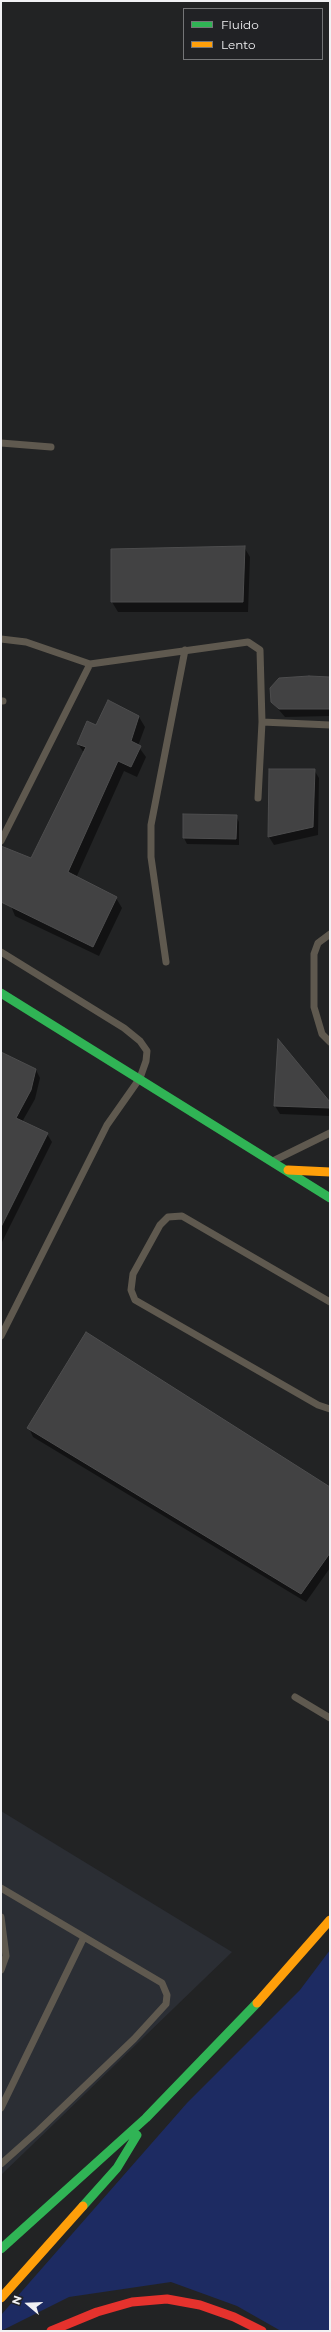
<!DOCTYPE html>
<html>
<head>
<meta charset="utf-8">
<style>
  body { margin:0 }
  #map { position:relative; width:331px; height:2332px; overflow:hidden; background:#222324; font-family:Montserrat,sans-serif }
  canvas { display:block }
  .frame { position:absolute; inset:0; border:2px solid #f1f1f3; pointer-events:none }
  .legend { position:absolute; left:183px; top:8px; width:140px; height:52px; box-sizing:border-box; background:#212225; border:1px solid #747577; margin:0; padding:5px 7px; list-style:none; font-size:12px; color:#f1f1f3 }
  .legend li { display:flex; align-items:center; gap:8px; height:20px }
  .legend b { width:20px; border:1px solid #747577 }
  .north { position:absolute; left:8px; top:2284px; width:40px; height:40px; -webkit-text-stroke:3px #212225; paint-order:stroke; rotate:289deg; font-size:11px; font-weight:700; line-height:16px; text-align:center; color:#f1f1f3 }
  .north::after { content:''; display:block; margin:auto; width:14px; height:18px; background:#f1f1f3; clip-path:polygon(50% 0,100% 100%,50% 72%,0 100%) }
</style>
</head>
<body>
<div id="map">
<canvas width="331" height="2332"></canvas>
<div class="frame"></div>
<ul class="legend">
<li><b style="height:5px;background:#30b455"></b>Fluido</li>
<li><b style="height:5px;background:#ff9f0a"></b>Lento</li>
</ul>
<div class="north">N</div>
</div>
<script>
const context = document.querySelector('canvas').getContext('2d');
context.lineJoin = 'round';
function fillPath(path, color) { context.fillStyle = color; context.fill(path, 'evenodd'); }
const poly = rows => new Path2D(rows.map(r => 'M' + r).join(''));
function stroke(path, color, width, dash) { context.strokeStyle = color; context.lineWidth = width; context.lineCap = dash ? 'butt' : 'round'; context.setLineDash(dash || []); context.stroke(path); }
const built = poly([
  [1,1811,232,1952,1,2175]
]);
const green = poly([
  [330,1950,330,2331,281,2331,237,2306,171,2282,69,2297,1,2331,1,2315,187,2103,300,1990]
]);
const shadow = poly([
  [244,547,250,557,248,612,118,612,112,602,112,550],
  [330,679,330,716,285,717,272,702],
  [139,717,145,727,138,746,146,757,137,777,124,771,76,878,116,898,122,908,99,956,15,916,1,881,1,846,31,860,84,753,78,744,97,727],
  [314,770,319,778,318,835,274,845,269,837],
  [236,816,239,822,239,845,187,844,184,838],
  [279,1042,330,1103,330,1116,280,1114,275,1106],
  [1,1054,36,1070,40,1078,35,1099,22,1122,47,1134,52,1142,1,1244],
  [29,1428,330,1488,330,1568,306,1602,33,1437]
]);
const building = poly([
  [245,546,243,602,111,602,111,549,245,546],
  [309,676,330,677,330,709,279,709,271,702,270,688,279,678,309,676],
  [108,700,139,716,131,741,141,746,131,767,118,761,68,872,117,897,93,947,1,902,1,846,31,858,86,747,77,744,87,721,96,725,108,700],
  [269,769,315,769,313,827,268,837,269,769],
  [183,814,237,815,236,839,183,838,183,814],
  [278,1039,330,1102,330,1108,274,1106,278,1039],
  [1,1052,36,1069,31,1090,16,1118,48,1133,1,1227,1,1052],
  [86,1332,330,1487,330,1553,301,1594,27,1428,86,1332]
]);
const lane = poly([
  [1,443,51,447],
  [1,639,26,642,90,664],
  [1,701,3,701],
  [258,798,262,722],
  [1,841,90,664,248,642,260,650,262,722,330,725],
  [330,934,318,943,314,954,314,1007,322,1034,330,1042],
  [1,952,124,1028,140,1041,147,1051,146,1061,140,1078,107,1125,1,1336],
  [166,962,151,857,151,825,185,650],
  [275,1160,330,1133],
  [330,1302,182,1216,168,1217,160,1225,133,1274,131,1290,135,1300,318,1405,330,1409],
  [295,1697,330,1718],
  [1,1888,162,1983,167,1995,166,2004,134,2039,38,2131,1,2164],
  [1,1917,6,1956,1,1970],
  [1,2108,84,1937]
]);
const fast = poly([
  [1,993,330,1198],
  [83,2206,117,2168,137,2135],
  [1,2249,146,2118,257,2003]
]);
const slow = poly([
  [288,1170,330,1172],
  [257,2003,330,1920],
  [1,2298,83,2206]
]);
const jam = poly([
  [51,2331,97,2312,132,2302,167,2299,200,2305,234,2317,262,2331]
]);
fillPath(built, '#2b2e34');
fillPath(green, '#1d2b62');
fillPath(shadow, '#0007');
fillPath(building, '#424243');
stroke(building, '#4d4d4e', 1);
stroke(lane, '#5f594f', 7);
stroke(fast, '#30b455', 9);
stroke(slow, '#ff9f0a', 9);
stroke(jam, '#e5322d', 9);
</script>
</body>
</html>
